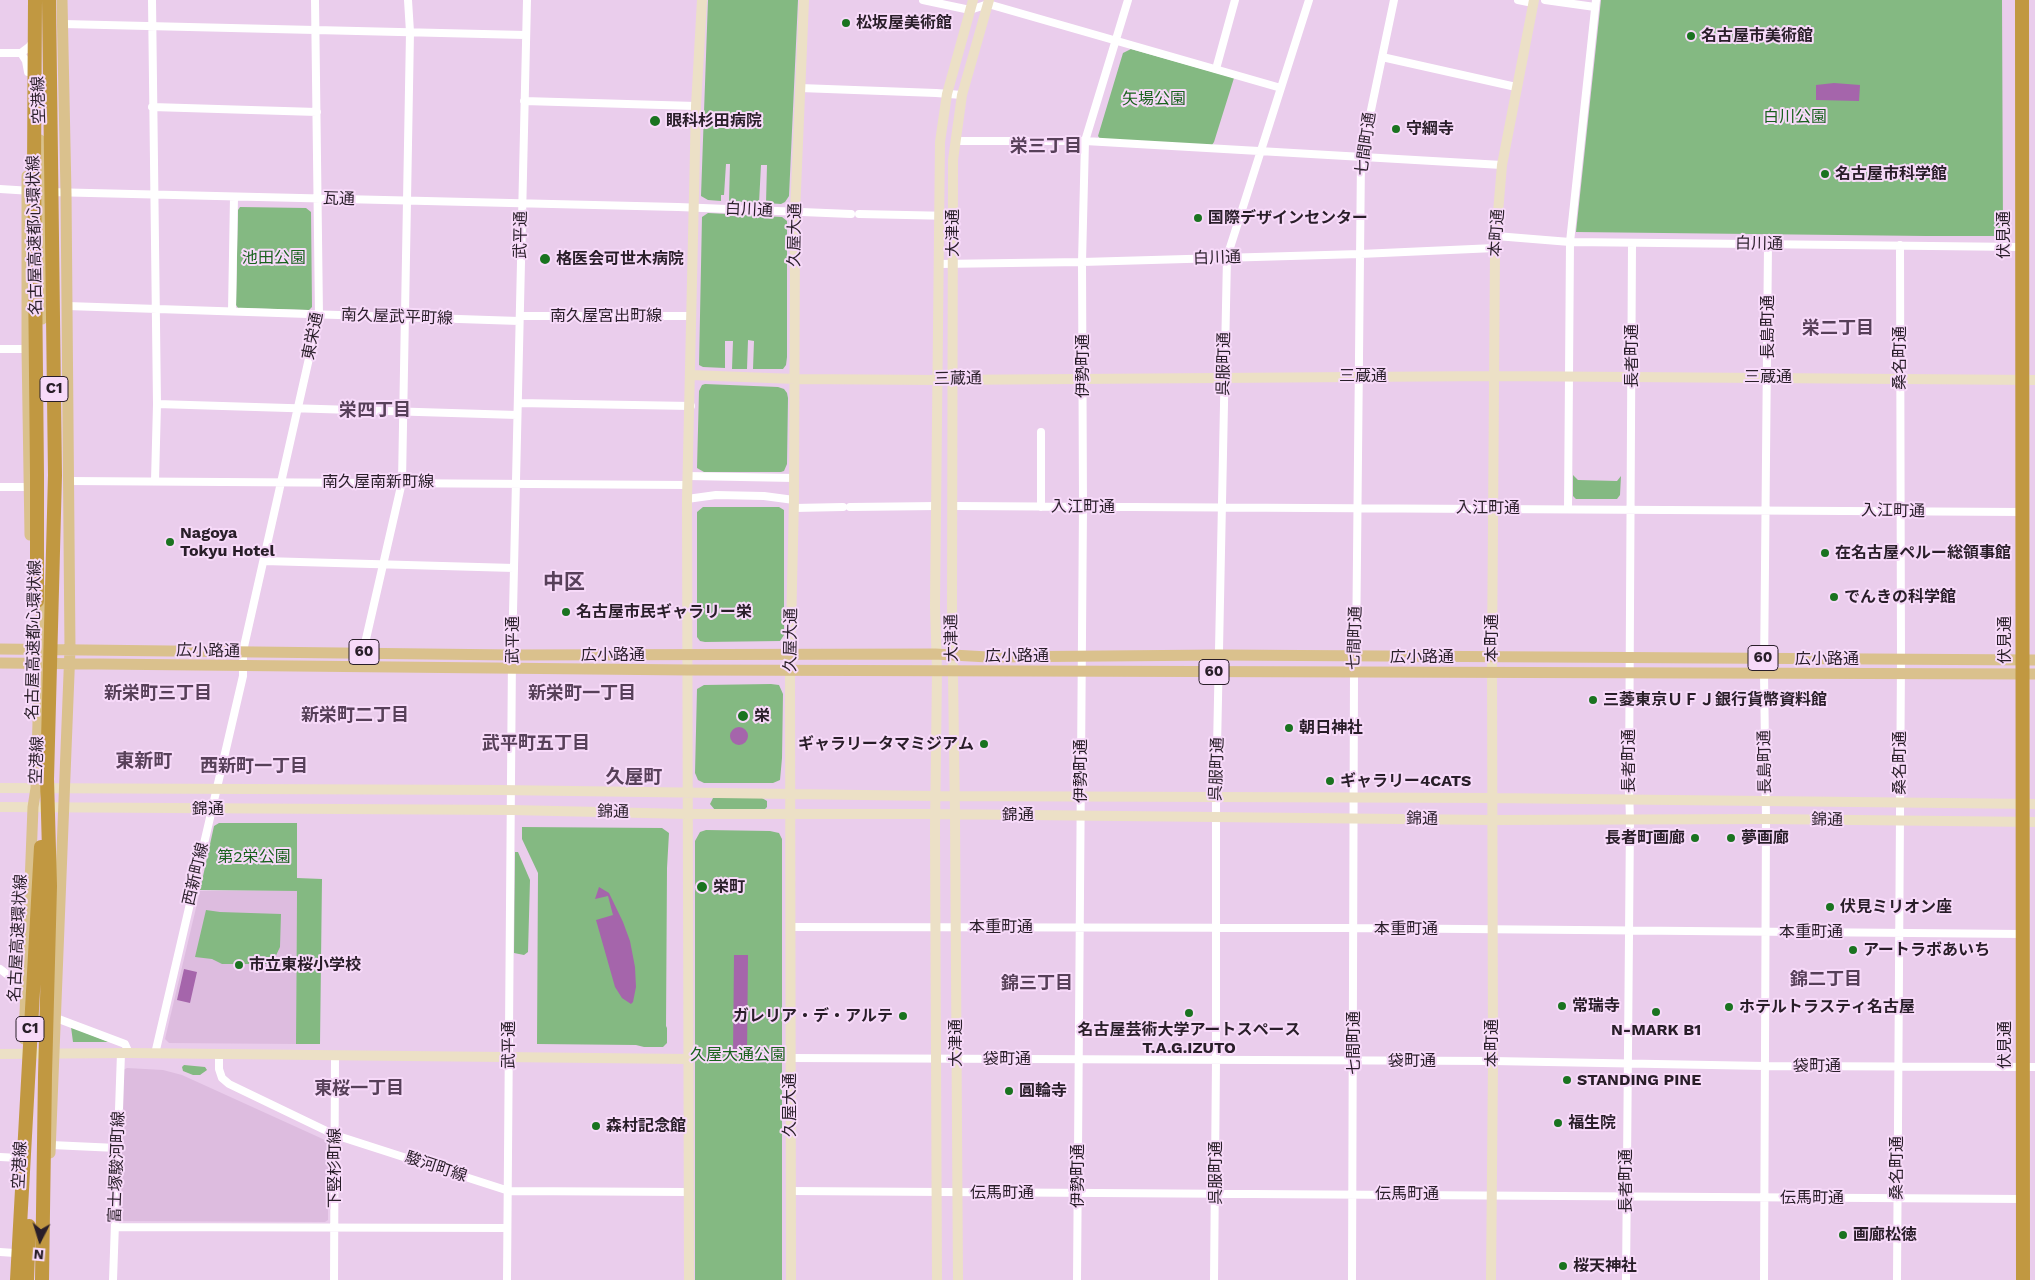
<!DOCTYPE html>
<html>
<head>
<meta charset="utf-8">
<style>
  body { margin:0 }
  #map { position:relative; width:2035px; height:1280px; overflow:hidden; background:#eacdec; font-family:"Work Sans",sans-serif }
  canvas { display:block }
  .north { position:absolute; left:15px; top:1215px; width:50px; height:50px; -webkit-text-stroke:4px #f7daf9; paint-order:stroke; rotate:185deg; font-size:14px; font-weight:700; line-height:20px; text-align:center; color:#291e29 }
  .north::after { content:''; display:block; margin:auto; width:18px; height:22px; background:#291e29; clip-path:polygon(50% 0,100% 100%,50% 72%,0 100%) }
</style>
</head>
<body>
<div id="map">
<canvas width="2035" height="1280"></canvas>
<div class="north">N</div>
</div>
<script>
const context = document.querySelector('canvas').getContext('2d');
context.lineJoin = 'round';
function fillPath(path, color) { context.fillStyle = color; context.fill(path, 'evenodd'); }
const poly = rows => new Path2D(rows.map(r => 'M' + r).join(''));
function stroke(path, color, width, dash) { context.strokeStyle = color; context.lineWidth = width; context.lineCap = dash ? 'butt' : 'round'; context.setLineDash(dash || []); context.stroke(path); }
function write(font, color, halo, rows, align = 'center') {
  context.font = font + ' "Work Sans","Noto Sans JP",sans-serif'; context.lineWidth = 4; context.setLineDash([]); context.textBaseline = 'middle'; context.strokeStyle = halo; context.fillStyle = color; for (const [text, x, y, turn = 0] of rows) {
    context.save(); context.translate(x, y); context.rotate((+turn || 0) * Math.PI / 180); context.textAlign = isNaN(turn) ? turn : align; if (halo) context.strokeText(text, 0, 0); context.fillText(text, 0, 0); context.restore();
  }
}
const built = poly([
  [200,891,297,891,296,1044,169,1043,165,1039],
  [127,1068,163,1070,182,1075,325,1140,328,1144,328,1220,325,1222,122,1221,118,1217,123,1070]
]);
const green = poly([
  [708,0,798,0,789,196,785,202,781,204,766,203,767,165,761,165,759,203,729,201,730,164,726,164,724,195,721,195,721,201,708,200,701,196],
  [1601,0,2002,0,2003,234,2000,236,1926,236,1576,232],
  [1131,49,1234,78,1214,142,1212,145,1101,140,1098,136,1123,53],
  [240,207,306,208,311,212,312,307,309,310,238,308,236,305,238,210],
  [708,213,782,217,787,221,787,357,786,365,783,369,753,369,754,341,748,340,747,369,732,369,733,341,725,341,725,368,703,367,699,365,702,217],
  [705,384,778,387,784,389,787,393,788,398,787,464,784,471,781,472,704,472,697,468,699,391,702,385],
  [1573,475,1578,480,1617,481,1621,476,1620,495,1617,499,1576,499,1573,496],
  [703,507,779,507,784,510,784,635,780,641,705,642,700,641,697,637,697,512],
  [771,684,779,685,783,694,782,758,780,780,773,783,704,783,698,780,695,773,697,689,704,685],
  [713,798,762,798,767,801,767,807,764,810,715,810,710,804],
  [219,823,297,823,297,878,322,879,320,1044,296,1044,297,891,200,890,214,826],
  [522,827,662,828,669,833,667,868,666,1026,667,1028,667,1043,663,1047,644,1047,636,1045,537,1044,538,873,522,839],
  [706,830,770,831,779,833,782,839,782,1280,695,1280,695,841,700,832],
  [515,852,518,852,530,880,528,952,524,955,514,953],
  [206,910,220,912,281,914,280,947,272,964,222,964,212,959,195,957],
  [71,1027,109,1042,73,1042],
  [184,1065,205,1067,207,1070,200,1075,193,1075,183,1071,182,1067]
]);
const water = poly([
  [1834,83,1860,85,1859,101,1816,100,1816,85],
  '730 736a9 9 0 1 1 18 0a9 9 0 1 1-18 0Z',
  [599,887,609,893,623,922,630,941,635,967,636,987,633,1002,631,1004,622,998,615,987,596,920,613,915,608,896,595,899],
  [734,955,748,955,747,1056,733,1055],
  [184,969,197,972,190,1003,177,1000]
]);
const street = poly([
  [152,0,157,404,155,481],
  [923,0,970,10,988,4,1281,88],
  [1518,0,1533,3],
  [1545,0,1595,7],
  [63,24,525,35],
  [0,53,21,53,29,47,33,42],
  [21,53,26,61,28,72],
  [1382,57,1516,87],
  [1216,69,1235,0],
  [800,88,936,93,962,95],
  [524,101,696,106],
  [152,107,317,112],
  [956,141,1085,141,1502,165],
  [0,189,32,191],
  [48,192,678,207,851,214],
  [859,214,953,216],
  [1496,236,1570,242,2021,247],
  [939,264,1082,262,1360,254,1495,248],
  [67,306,519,321],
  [232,311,234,197],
  [520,316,692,316],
  [0,349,27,349],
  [518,403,691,406],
  [157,404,517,415],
  [1041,432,1041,507],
  [688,476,794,478],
  [69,481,687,485],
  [0,487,29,487],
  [687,499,716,495,764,496,794,500],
  [953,506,2023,512],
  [850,507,937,506],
  [794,508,843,507],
  [1568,509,1570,242,1596,0],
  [264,561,514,568],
  [363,652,402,482,410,32,408,0],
  [791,927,1355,928,2022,934],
  [0,969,25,988],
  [56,1018,125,1044,129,1053],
  [155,1054,243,676,243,651,319,314,315,0],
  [219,1055,219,1069,222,1078,229,1084,335,1135,509,1191,688,1192],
  [790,1058,1493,1061,1765,1066,2035,1067],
  [51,1145,117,1148],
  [0,1157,20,1158],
  [790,1191,2023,1199],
  [115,1227,507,1228],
  [0,1252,15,1253],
  [113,1280,121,1053],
  [334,1280,335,1056],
  [507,1280,512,655,527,0],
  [1077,1280,1083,507,1082,262,1085,141,1128,0],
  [1214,1280,1216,1060,1216,797,1227,257,1309,0],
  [1352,1280,1354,672,1356,656,1361,158,1394,0],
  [1626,1280,1630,820,1629,788,1632,243],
  [1764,1280,1766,819,1764,673,1768,244],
  [1897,1280,1901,659,1900,245]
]);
const secondary = poly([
  [691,375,795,379,938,380,1494,376,2035,380],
  [0,788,500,790,936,796,1492,798,2035,804],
  [0,807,512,810,687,814,935,814,1492,820,1766,819,2035,822],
  [0,1054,129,1053,688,1059],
  [689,1280,687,499,696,106,702,0],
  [791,1280,790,670,794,500,795,213,804,0],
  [937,1280,935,828,937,671,935,606,940,142,947,94,973,0],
  [958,1280,955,815,952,606,953,160,962,95,989,0],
  [1491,1280,1493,1061,1492,657,1495,248,1502,165,1534,0]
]);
const primary = poly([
  [40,140,42,191,42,319],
  [27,176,27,349,30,535],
  [0,649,512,655,935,654,988,657,1220,655,2035,660],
  [0,663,688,670,2035,674],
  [24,1039,33,807,36,788,42,590],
  [50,1153,70,649,66,193,62,0]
]);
const highway = poly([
  [35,0,34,171,37,475,37,601],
  [2022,0,2023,1280],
  [17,1280,41,847],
  [27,1280,29,1226],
  [42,1280,45,1075,50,886,47,779,55,475,49,0]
]);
const markers = [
  [846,23,5,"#1a7320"],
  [1691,36,5,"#1a7320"],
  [655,121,6,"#1a7320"],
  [1396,129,5,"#1a7320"],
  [1825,174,5,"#1a7320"],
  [1198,218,5,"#1a7320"],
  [545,259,6,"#1a7320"],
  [170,542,5,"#1a7320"],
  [1825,553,5,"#1a7320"],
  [1834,597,5,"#1a7320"],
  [566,612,5,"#1a7320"],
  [1593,700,5,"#1a7320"],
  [743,716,6,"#1a7320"],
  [1289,728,5,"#1a7320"],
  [984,744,5,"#1a7320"],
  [1330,781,5,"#1a7320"],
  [1695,838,5,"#1a7320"],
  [1731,838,5,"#1a7320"],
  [702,887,6,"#1a7320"],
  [1830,907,5,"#1a7320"],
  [1853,950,5,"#1a7320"],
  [239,965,5,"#1a7320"],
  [1562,1006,5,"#1a7320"],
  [1729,1007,5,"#1a7320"],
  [1656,1012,5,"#1a7320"],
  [1189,1013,5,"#1a7320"],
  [903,1016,5,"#1a7320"],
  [1567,1080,5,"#1a7320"],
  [1009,1091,5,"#1a7320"],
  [1558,1123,5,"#1a7320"],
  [596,1126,5,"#1a7320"],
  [1843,1235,5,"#1a7320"],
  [1563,1266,5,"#1a7320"]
];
const shields = [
  [54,389,28],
  [364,652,30],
  [1763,658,30],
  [1214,672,30],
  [30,1029,28]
];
const shieldNames = [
  ["C1",54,389],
  ["60",364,652],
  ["60",1763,658],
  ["60",1214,672],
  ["C1",30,1029]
];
const poiNames = [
  ["松坂屋美術館",856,23],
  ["名古屋市美術館",1701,36],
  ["眼科杉田病院",666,121],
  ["守綱寺",1406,129],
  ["名古屋市科学館",1835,174],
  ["国際デザインセンター",1208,218],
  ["格医会可世木病院",556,259],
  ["Nagoya",180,533],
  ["Tokyu Hotel",180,551],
  ["在名古屋ペルー総領事館",1835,553],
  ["でんきの科学館",1844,597],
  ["名古屋市民ギャラリー栄",576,612],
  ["三菱東京ＵＦＪ銀行貨幣資料館",1603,700],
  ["栄",754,716],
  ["朝日神社",1299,728],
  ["ギャラリータマミジアム",974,744,"right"],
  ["ギャラリー4CATS",1340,781],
  ["長者町画廊",1685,838,"right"],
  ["夢画廊",1741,838],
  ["栄町",713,887],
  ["伏見ミリオン座",1840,907],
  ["アートラボあいち",1863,950],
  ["市立東桜小学校",249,965],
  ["常瑞寺",1572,1006],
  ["ホテルトラスティ名古屋",1739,1007],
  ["ガレリア・デ・アルテ",893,1016,"right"],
  ["名古屋芸術大学アートスペース",1189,1030,"center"],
  ["T.A.G.IZUTO",1189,1048,"center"],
  ["N-MARK B1",1656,1030,"center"],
  ["STANDING PINE",1577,1080],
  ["圓輪寺",1019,1091],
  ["福生院",1568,1123],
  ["森村記念館",606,1126],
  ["画廊松徳",1853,1235],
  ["桜天神社",1573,1266]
];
const parkNames = [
  ["矢場公園",1154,99],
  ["白川公園",1795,117],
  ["池田公園",274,258],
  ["第2栄公園",254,857],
  ["久屋大通公園",738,1055]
];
const streetNames = [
  ["空港線",39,100,-92],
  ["七間町通",1366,144,-82],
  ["瓦通",339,199,2],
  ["白川通",749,210,3],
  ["大津通",953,233,-90],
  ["本町通",1497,233,-86],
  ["名古屋高速都心環状線",35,235,-91],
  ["武平通",521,235,-89],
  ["久屋大通",795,235,-89],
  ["伏見通",2004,235,-90],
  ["白川通",1759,244,1],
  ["白川通",1217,258,-2],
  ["南久屋宮出町線",606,316],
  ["南久屋武平町線",397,317,2],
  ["長島町通",1768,327,-90],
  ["東栄通",313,336,-79],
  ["長者町通",1632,356,-90],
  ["桑名町通",1900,358,-90],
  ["呉服町通",1224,364,-89],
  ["伊勢町通",1083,366,-90],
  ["三蔵通",1363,376],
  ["三蔵通",1768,377],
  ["三蔵通",958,379,-1],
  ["南久屋南新町線",378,482],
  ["入江町通",1083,507],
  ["入江町通",1488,508],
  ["入江町通",1893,511,1],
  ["大津通",952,638,-91],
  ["七間町通",1355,638,-88],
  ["本町通",1492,638,-90],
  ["名古屋高速都心環状線",34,640,-89],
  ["武平通",513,640,-90],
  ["久屋大通",791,640,-89],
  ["伏見通",2005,640,-90],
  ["広小路通",208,651,1],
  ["広小路通",613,655],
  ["広小路通",1017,656],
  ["広小路通",1422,657],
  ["広小路通",1827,659],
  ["空港線",37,760,-88],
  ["長者町通",1629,761,-90],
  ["長島町通",1765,762,-91],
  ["桑名町通",1900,763,-90],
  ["呉服町通",1217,769,-88],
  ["伊勢町通",1081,771,-90],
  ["錦通",208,809],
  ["錦通",613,812,1],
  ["錦通",1018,815],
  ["錦通",1422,819,1],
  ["錦通",1827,820,1],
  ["西新町線",196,874,-77],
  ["本重町通",1001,927],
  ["本重町通",1406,929],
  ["本重町通",1811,932],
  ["名古屋高速環状線",18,938,-87],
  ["大津通",956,1043,-90],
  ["七間町通",1354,1043,-90],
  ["本町通",1492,1043,-90],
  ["武平通",509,1045,-90],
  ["伏見通",2005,1045,-90],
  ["袋町通",1007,1059],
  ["袋町通",1412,1061],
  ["袋町通",1817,1066],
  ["久屋大通",790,1105,-90],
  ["空港線",20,1165,-87],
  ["富士塚駿河町線",117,1167,-88],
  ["駿河町線",436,1167,18],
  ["下竪杉町線",335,1168,-90],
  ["桑名町通",1897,1168,-90],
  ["呉服町通",1216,1173,-90],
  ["伊勢町通",1078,1176,-90],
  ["長者町通",1626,1181,-90],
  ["伝馬町通",1002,1193],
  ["伝馬町通",1407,1194],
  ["伝馬町通",1812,1198]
];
const neighbourhoodNames = [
  ["栄三丁目",1046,147],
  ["栄二丁目",1838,329],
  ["栄四丁目",375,411],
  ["新栄町三丁目",158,694],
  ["新栄町一丁目",582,694],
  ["新栄町二丁目",355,716],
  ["武平町五丁目",536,744],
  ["西新町一丁目",254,767],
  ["錦二丁目",1826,980],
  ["錦三丁目",1037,984],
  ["東桜一丁目",359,1089]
];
const quarterNames = [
  ["東新町",144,761],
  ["久屋町",634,777]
];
const districtNames = [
  ["中区",564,583]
];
fillPath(built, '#ddbcdf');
fillPath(green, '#84b982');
fillPath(water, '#a565ab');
stroke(street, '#fff', 8);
stroke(secondary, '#ece0c6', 10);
stroke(primary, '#dac18d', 11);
stroke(highway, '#c19841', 14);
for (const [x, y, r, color] of markers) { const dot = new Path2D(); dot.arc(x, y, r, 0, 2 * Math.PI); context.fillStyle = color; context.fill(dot); stroke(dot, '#f7daf9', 2); }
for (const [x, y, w] of shields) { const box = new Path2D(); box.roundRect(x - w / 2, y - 12.5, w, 25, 4); context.fillStyle = '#f7daf9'; context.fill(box); stroke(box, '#291e29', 1); }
write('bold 15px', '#291e29', null, shieldNames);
write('bold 16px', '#291e29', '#f7daf9', poiNames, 'left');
write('16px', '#19621d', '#f7daf9', parkNames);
write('16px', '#291e29', '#f7daf9', streetNames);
write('bold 18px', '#574059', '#f7daf9', neighbourhoodNames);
write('bold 19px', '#574059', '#f7daf9', quarterNames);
write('bold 21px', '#574059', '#f7daf9', districtNames);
</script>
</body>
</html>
